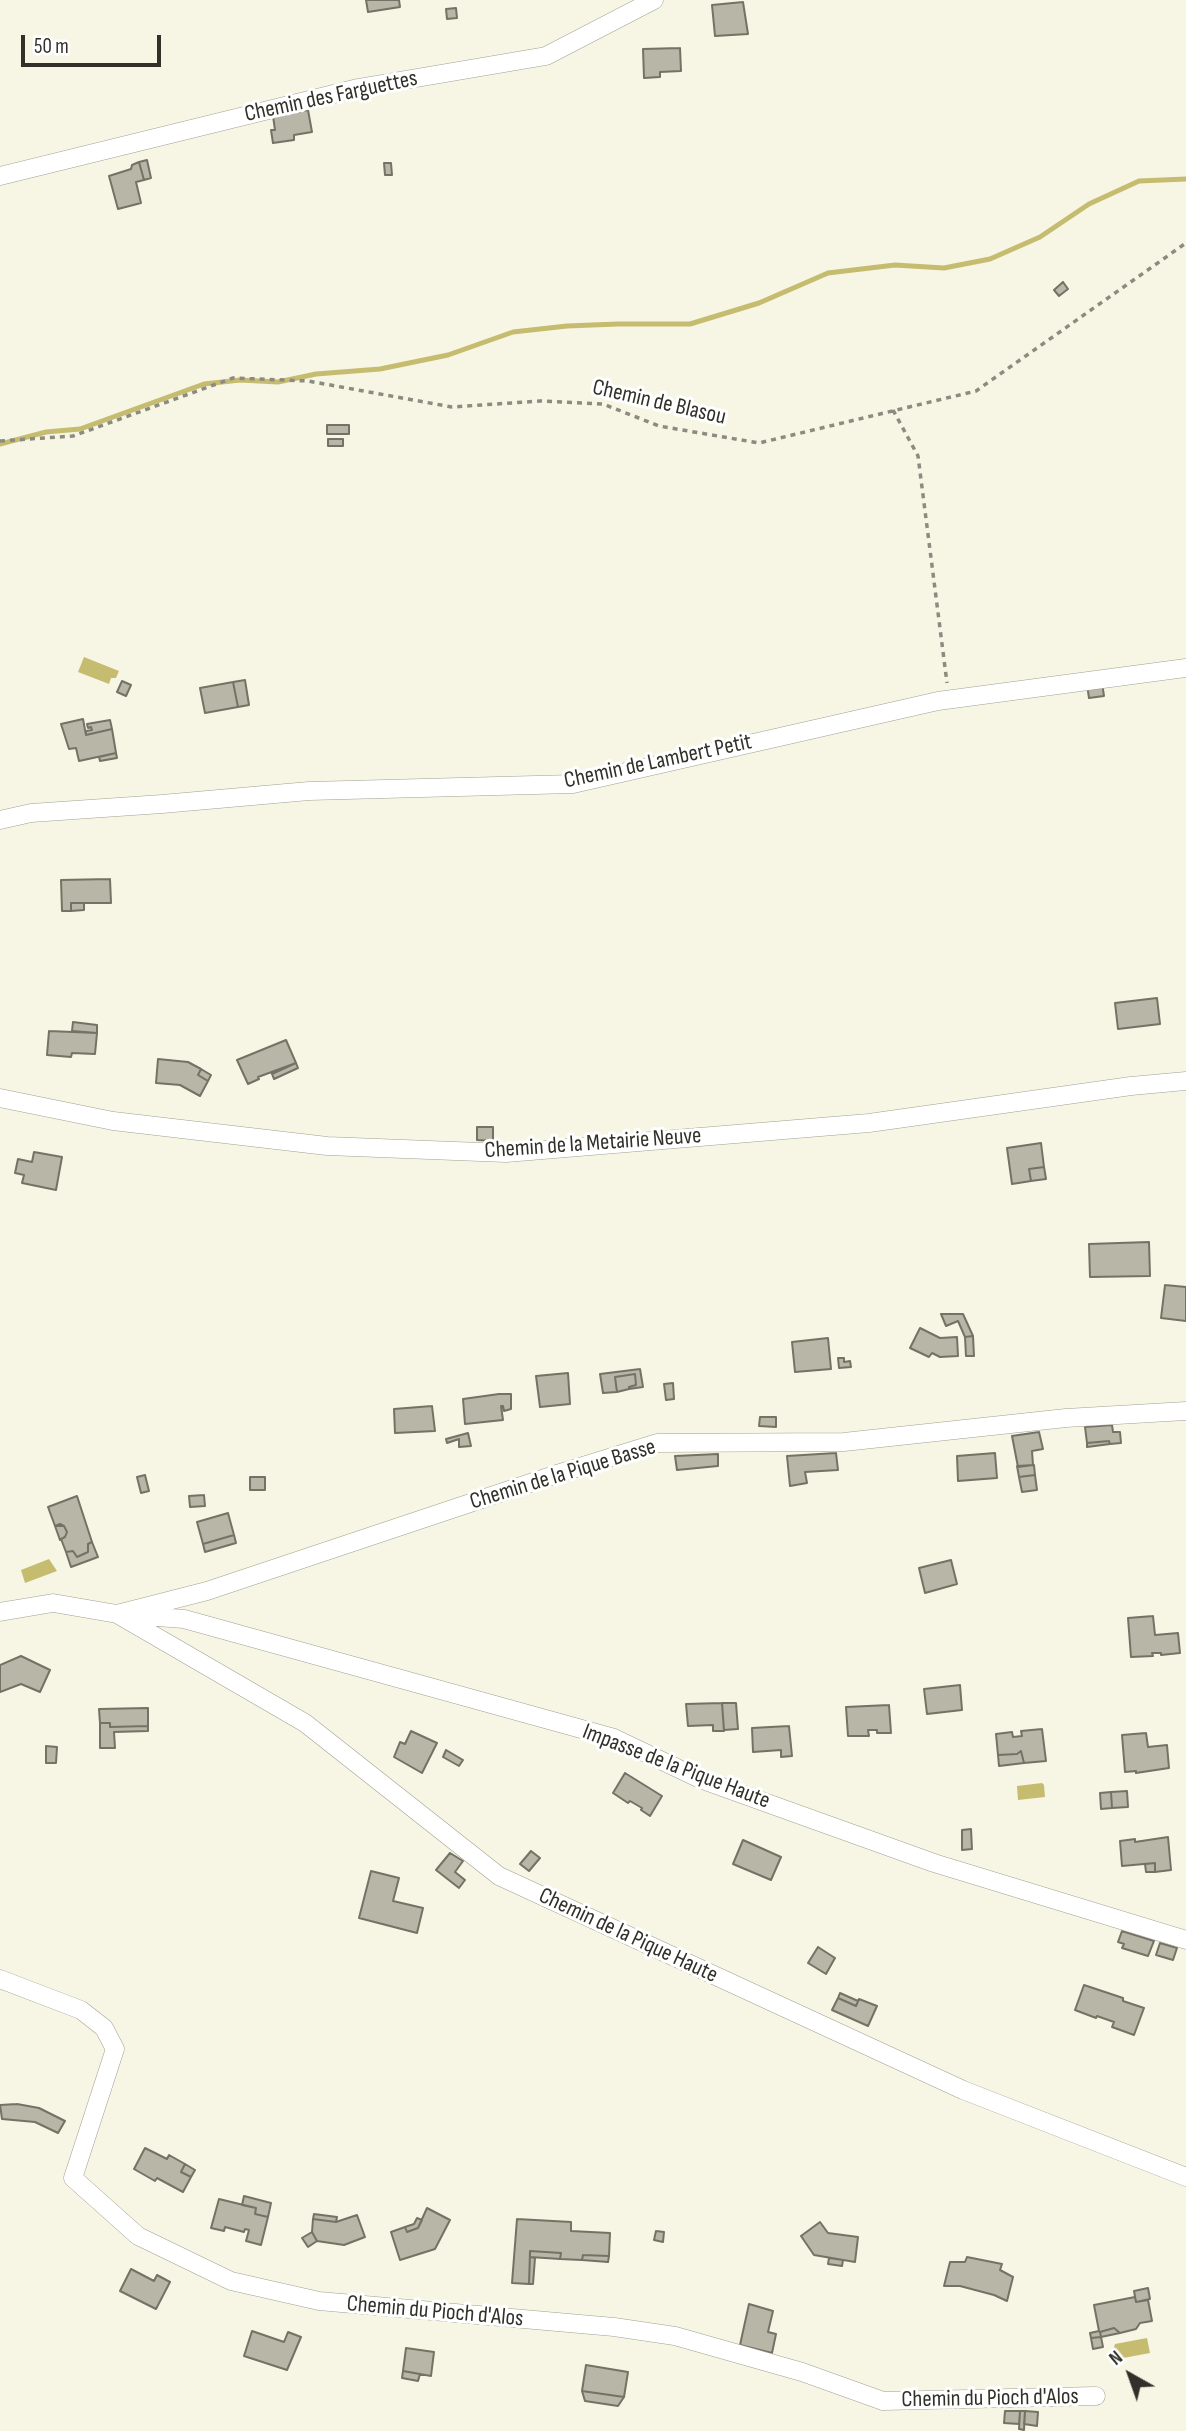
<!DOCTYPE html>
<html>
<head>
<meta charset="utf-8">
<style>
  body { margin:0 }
  #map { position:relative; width:1186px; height:2431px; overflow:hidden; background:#f7f6e5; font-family:"Sofia Sans Condensed",sans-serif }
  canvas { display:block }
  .north { position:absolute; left:1095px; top:2340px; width:70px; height:70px; -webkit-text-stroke:5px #fff; paint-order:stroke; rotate:320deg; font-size:19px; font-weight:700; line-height:28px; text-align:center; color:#31312a }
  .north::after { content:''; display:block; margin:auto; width:24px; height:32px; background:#31312a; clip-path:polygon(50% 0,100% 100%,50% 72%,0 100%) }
  .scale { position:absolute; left:21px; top:35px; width:140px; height:32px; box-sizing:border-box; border:4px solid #31312a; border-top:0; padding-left:9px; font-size:21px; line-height:24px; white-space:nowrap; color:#31312a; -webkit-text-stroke:5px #fff; paint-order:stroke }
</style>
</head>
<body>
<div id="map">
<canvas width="1186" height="2431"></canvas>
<div class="north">N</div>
<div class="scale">50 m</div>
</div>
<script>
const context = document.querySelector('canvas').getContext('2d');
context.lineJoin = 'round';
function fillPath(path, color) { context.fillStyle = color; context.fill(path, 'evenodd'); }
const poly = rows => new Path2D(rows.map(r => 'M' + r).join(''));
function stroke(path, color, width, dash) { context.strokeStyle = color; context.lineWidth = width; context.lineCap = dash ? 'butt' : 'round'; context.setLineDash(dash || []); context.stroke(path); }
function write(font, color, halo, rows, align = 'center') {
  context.font = font + ' "Sofia Sans Condensed",sans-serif'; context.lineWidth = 6; context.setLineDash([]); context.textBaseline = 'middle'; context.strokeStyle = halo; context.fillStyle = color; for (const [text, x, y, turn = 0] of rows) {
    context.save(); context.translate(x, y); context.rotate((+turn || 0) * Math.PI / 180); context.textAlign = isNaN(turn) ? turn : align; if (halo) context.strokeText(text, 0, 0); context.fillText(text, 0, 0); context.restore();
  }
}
const water = poly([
  [84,657,119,671,116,678,111,678,109,684,78,672],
  [49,1559,57,1571,25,1583,21,1570],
  [1042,1783,1044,1785,1045,1797,1018,1800,1017,1786],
  [1147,2338,1150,2353,1118,2359,1112,2353,1115,2344]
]);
const stream = poly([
  [0,444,46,432,80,429,204,384,240,380,278,382,316,374,380,369,448,355,513,332,567,326,618,324,690,324,759,303,828,273,895,265,944,268,990,259,1040,237,1089,204,1139,181,1186,179]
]);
const building = poly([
  [366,0,399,0,400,7,368,12,366,0],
  [743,2,748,34,715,36,712,5,743,2],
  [456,8,457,18,447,19,446,9,456,8],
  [680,48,681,71,660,72,660,77,644,78,643,49,680,48],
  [308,110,312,132,294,135,294,140,273,143,271,130,275,130,273,116,308,110],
  [147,160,151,178,144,180,139,162,147,160],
  [139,162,144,180,136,182,141,203,118,209,109,176,131,169,132,165,139,162],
  [384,163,391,163,392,175,385,175,384,163],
  [1063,282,1068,289,1059,296,1054,290,1063,282],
  [327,425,349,425,349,434,327,434,327,425],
  [328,439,343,439,343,446,328,446,328,439],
  [245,680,249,705,238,707,233,682,245,680],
  [122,681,131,685,126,696,117,692,122,681],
  [233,682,238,707,205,713,200,688,233,682],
  [1102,683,1104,696,1089,698,1087,685,1102,683],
  [83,719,86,735,112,729,116,753,79,761,76,748,69,749,61,724,83,719],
  [110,720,112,729,86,735,86,731,92,730,91,727,88,728,87,724,110,720],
  [116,753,117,758,100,761,99,757,116,753],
  [110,879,111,903,71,903,71,911,62,911,61,880,110,879],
  [71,903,84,903,84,910,71,911,71,903],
  [1157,998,1160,1024,1118,1029,1115,1003,1157,998],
  [73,1022,97,1025,97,1033,72,1031,73,1022],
  [49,1031,97,1033,95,1054,72,1053,71,1057,47,1055,49,1031],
  [286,1040,296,1063,258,1077,259,1079,248,1084,237,1060,286,1040],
  [158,1059,188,1062,201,1069,198,1075,208,1081,200,1096,180,1085,156,1083,158,1059],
  [296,1063,298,1068,274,1079,272,1074,296,1063],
  [201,1069,211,1075,208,1081,198,1075,201,1069],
  [477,1127,493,1127,493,1141,477,1140,477,1127],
  [1041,1143,1044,1167,1029,1169,1031,1181,1012,1184,1007,1148,1041,1143],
  [34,1152,62,1157,56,1190,22,1183,24,1175,15,1173,18,1159,32,1162,34,1152],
  [1044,1167,1046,1179,1031,1181,1029,1169,1044,1167],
  [1149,1242,1150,1276,1090,1277,1089,1244,1149,1242],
  [1165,1285,1186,1287,1186,1321,1161,1318,1165,1285],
  [941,1314,963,1314,973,1336,965,1337,958,1321,946,1326,941,1314],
  [920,1328,940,1338,957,1337,958,1356,940,1357,932,1353,929,1357,910,1348,920,1328],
  [973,1336,974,1356,966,1356,965,1337,973,1336],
  [828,1338,831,1369,795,1372,792,1342,828,1338],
  [838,1358,844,1358,844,1362,850,1361,851,1367,839,1368,838,1358],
  [640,1369,643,1387,629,1389,629,1387,636,1385,635,1374,615,1377,617,1392,603,1393,600,1374,640,1369],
  [568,1373,570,1404,540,1407,536,1376,568,1373],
  [635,1374,636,1385,629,1387,629,1389,617,1392,615,1377,635,1374],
  [673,1383,674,1399,666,1400,664,1384,673,1383],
  [499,1394,511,1394,511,1409,504,1411,503,1406,501,1406,503,1420,465,1424,463,1399,499,1394],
  [432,1406,435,1431,395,1433,394,1409,432,1406],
  [760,1417,776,1417,776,1427,759,1426,760,1417],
  [1112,1425,1113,1432,1120,1432,1121,1443,1110,1444,1109,1441,1087,1443,1085,1427,1112,1425],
  [1039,1432,1043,1449,1032,1451,1033,1465,1018,1467,1012,1436,1039,1432],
  [468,1433,471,1446,459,1447,459,1439,447,1443,446,1439,468,1433],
  [1109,1441,1110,1444,1087,1447,1087,1443,1109,1441],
  [836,1453,838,1470,805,1472,807,1483,790,1486,787,1456,836,1453],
  [995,1453,997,1478,958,1481,957,1456,995,1453],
  [718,1454,718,1466,677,1470,675,1456,718,1454],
  [1034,1465,1035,1475,1019,1477,1017,1466,1034,1465],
  [145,1475,149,1491,141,1493,137,1477,145,1475],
  [1035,1475,1037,1490,1022,1492,1019,1477,1035,1475],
  [250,1477,265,1477,265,1490,250,1490,250,1477],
  [204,1495,205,1506,190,1507,189,1496,204,1495],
  [77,1496,92,1542,88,1544,88,1552,77,1557,73,1551,66,1552,61,1539,65,1537,67,1532,64,1526,55,1526,48,1507,77,1496],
  [228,1513,234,1535,203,1544,197,1522,228,1513],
  [60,1524,64,1526,67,1532,65,1537,60,1540,55,1526,60,1524],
  [234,1535,236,1543,205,1552,203,1544,234,1535],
  [92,1542,98,1557,71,1567,66,1552,73,1551,77,1557,88,1552,88,1544,92,1542],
  [951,1560,957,1584,925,1593,919,1568,951,1560],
  [1153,1616,1155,1635,1178,1633,1180,1653,1161,1655,1161,1653,1152,1653,1153,1656,1131,1657,1128,1618,1153,1616],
  [21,1656,50,1670,40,1692,21,1684,0,1692,0,1665,21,1656],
  [960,1685,962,1710,927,1714,924,1689,960,1685],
  [722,1703,736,1703,738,1729,724,1730,722,1703],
  [722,1703,724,1731,713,1731,713,1725,688,1726,686,1704,722,1703],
  [889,1705,891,1733,877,1733,877,1730,868,1730,869,1736,848,1736,846,1707,889,1705],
  [148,1708,148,1726,110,1727,110,1723,100,1723,99,1709,148,1708],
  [100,1723,110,1723,110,1727,148,1726,148,1731,114,1732,115,1748,100,1748,100,1723],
  [789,1726,792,1756,781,1757,781,1750,753,1752,752,1728,789,1726],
  [1042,1729,1046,1761,1024,1763,1021,1751,1017,1754,998,1755,996,1734,1012,1732,1013,1737,1022,1736,1021,1731,1042,1729],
  [411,1731,437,1743,422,1773,394,1757,400,1742,405,1744,411,1731],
  [1146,1733,1148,1747,1167,1745,1169,1768,1136,1773,1136,1771,1125,1772,1122,1735,1146,1733],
  [46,1746,57,1747,56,1763,46,1763,46,1746],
  [446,1750,463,1760,459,1766,443,1757,446,1750],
  [1021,1751,1024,1763,999,1766,998,1755,1017,1754,1021,1751],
  [625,1773,662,1796,650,1816,641,1810,642,1808,630,1801,628,1803,613,1793,625,1773],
  [1127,1791,1128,1807,1112,1808,1111,1792,1127,1791],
  [1111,1792,1112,1808,1101,1809,1100,1793,1111,1792],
  [971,1829,972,1849,962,1850,962,1830,971,1829],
  [1168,1837,1171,1870,1155,1872,1155,1863,1122,1866,1120,1841,1135,1839,1135,1842,1168,1837],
  [743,1840,781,1857,771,1880,733,1864,743,1840],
  [531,1851,540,1858,529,1871,520,1864,531,1851],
  [450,1853,463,1861,455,1872,465,1880,459,1888,436,1870,450,1853],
  [1155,1863,1155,1872,1146,1872,1145,1864,1155,1863],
  [371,1871,399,1878,393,1901,423,1908,417,1933,359,1918,371,1871],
  [1122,1931,1154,1941,1148,1956,1122,1948,1124,1944,1118,1942,1122,1931],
  [1160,1943,1177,1948,1173,1960,1156,1955,1160,1943],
  [818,1947,835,1958,826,1974,808,1963,818,1947],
  [1084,1985,1123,1998,1123,2001,1144,2008,1134,2035,1112,2027,1114,2022,1097,2016,1096,2018,1075,2010,1084,1985],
  [840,1993,858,2001,856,2006,838,1998,840,1993],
  [838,1998,856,2006,859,1999,877,2006,868,2026,832,2010,838,1998],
  [17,2104,39,2108,65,2121,58,2133,35,2122,2,2119,0,2105,17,2104],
  [145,2148,167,2159,169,2155,185,2164,181,2172,191,2177,183,2192,157,2178,155,2181,134,2169,145,2148],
  [185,2164,195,2170,191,2177,181,2172,185,2164],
  [244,2196,271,2203,268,2217,255,2214,256,2208,242,2205,244,2196],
  [219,2199,256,2208,255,2214,268,2217,261,2245,246,2241,249,2230,245,2229,244,2232,225,2227,224,2231,211,2228,219,2199],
  [427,2208,450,2220,435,2249,400,2260,391,2232,405,2227,407,2232,418,2228,427,2208],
  [314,2214,337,2217,336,2222,313,2219,314,2214],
  [357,2215,365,2237,344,2245,317,2241,312,2232,313,2219,336,2222,357,2215],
  [417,2218,422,2220,418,2228,407,2232,405,2227,414,2224,417,2218],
  [517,2219,571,2222,571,2231,610,2233,609,2256,583,2255,582,2260,560,2259,561,2253,530,2251,529,2284,512,2283,517,2219],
  [820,2222,828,2233,858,2237,855,2262,814,2255,801,2236,820,2222],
  [656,2231,664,2232,663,2242,654,2240,656,2231],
  [312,2232,317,2241,308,2247,302,2238,312,2232],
  [530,2251,561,2253,560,2259,530,2257,530,2251],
  [583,2255,609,2256,608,2262,582,2260,583,2255],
  [530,2257,535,2258,533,2284,529,2284,530,2257],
  [967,2257,1002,2264,1000,2270,1013,2277,1007,2301,994,2295,960,2286,944,2286,950,2262,965,2262,967,2257],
  [829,2258,843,2260,842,2266,828,2264,829,2258],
  [131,2269,154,2281,157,2275,170,2282,156,2309,120,2291,131,2269],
  [1148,2288,1150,2299,1136,2302,1134,2291,1148,2288],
  [1135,2297,1136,2302,1148,2300,1152,2321,1140,2323,1136,2329,1120,2333,1114,2328,1100,2332,1101,2337,1091,2338,1090,2333,1099,2331,1094,2305,1135,2297],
  [749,2304,773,2311,768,2332,776,2334,772,2353,740,2345,749,2304],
  [1114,2328,1120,2333,1101,2337,1100,2332,1114,2328],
  [252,2331,284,2342,288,2332,301,2337,287,2370,244,2356,252,2331],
  [1101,2337,1103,2347,1093,2349,1091,2338,1101,2337],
  [406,2348,434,2352,431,2376,403,2371,406,2348],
  [586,2365,628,2372,624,2397,582,2391,586,2365],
  [403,2371,420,2374,418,2381,402,2378,403,2371],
  [582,2391,624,2397,618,2406,585,2401,582,2391],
  [1005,2411,1020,2411,1019,2424,1004,2423,1005,2411],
  [1020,2411,1025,2411,1024,2430,1019,2429,1020,2411],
  [1025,2411,1038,2412,1037,2426,1024,2424,1025,2411]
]);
const path = poly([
  [893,410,918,456,947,683],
  [0,441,73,436,233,378,308,381,452,407,540,401,603,404,659,426,759,443,976,391,1186,243]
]);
const minor = poly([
  [0,176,358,88,546,56,654,0],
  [0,820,31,813,162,804,309,791,573,784,938,701,1186,668],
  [0,1098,113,1121,327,1146,506,1153,869,1123,1131,1086,1186,1081],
  [0,1612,53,1603,117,1614,207,1591,560,1473,657,1443,844,1442,1066,1418,1186,1411],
  [117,1614,305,1723,499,1876,963,2090,1186,2177],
  [131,1615,184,1619,614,1738,700,1779,934,1863,1186,1940],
  [0,1979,81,2010,104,2028,115,2049,73,2178,138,2236,231,2281,319,2301,614,2327,675,2336,802,2372,883,2401,1096,2396]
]);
const streetNames = [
  ["Chemin des Farguettes",331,97,-12],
  ["Chemin de Blasou",659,403,13],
  ["Chemin de Lambert Petit",658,762,-12],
  ["Chemin de la Metairie Neuve",593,1144,-4],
  ["Chemin de la Pique Basse",563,1475,-17],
  ["Impasse de la Pique Haute",676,1767,21],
  ["Chemin de la Pique Haute",628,1936,25],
  ["Chemin du Pioch d'Alos",435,2312,5],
  ["Chemin du Pioch d'Alos",990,2399,-1]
];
fillPath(water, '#c6bc70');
stroke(stream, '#c6bc70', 5);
fillPath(building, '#b8b6a7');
stroke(building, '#747264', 2);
stroke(minor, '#a2a091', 19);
stroke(path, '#8c8b80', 3.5, [5, 5]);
stroke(minor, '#fff', 18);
write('23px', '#31312a', '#fff', streetNames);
</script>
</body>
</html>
